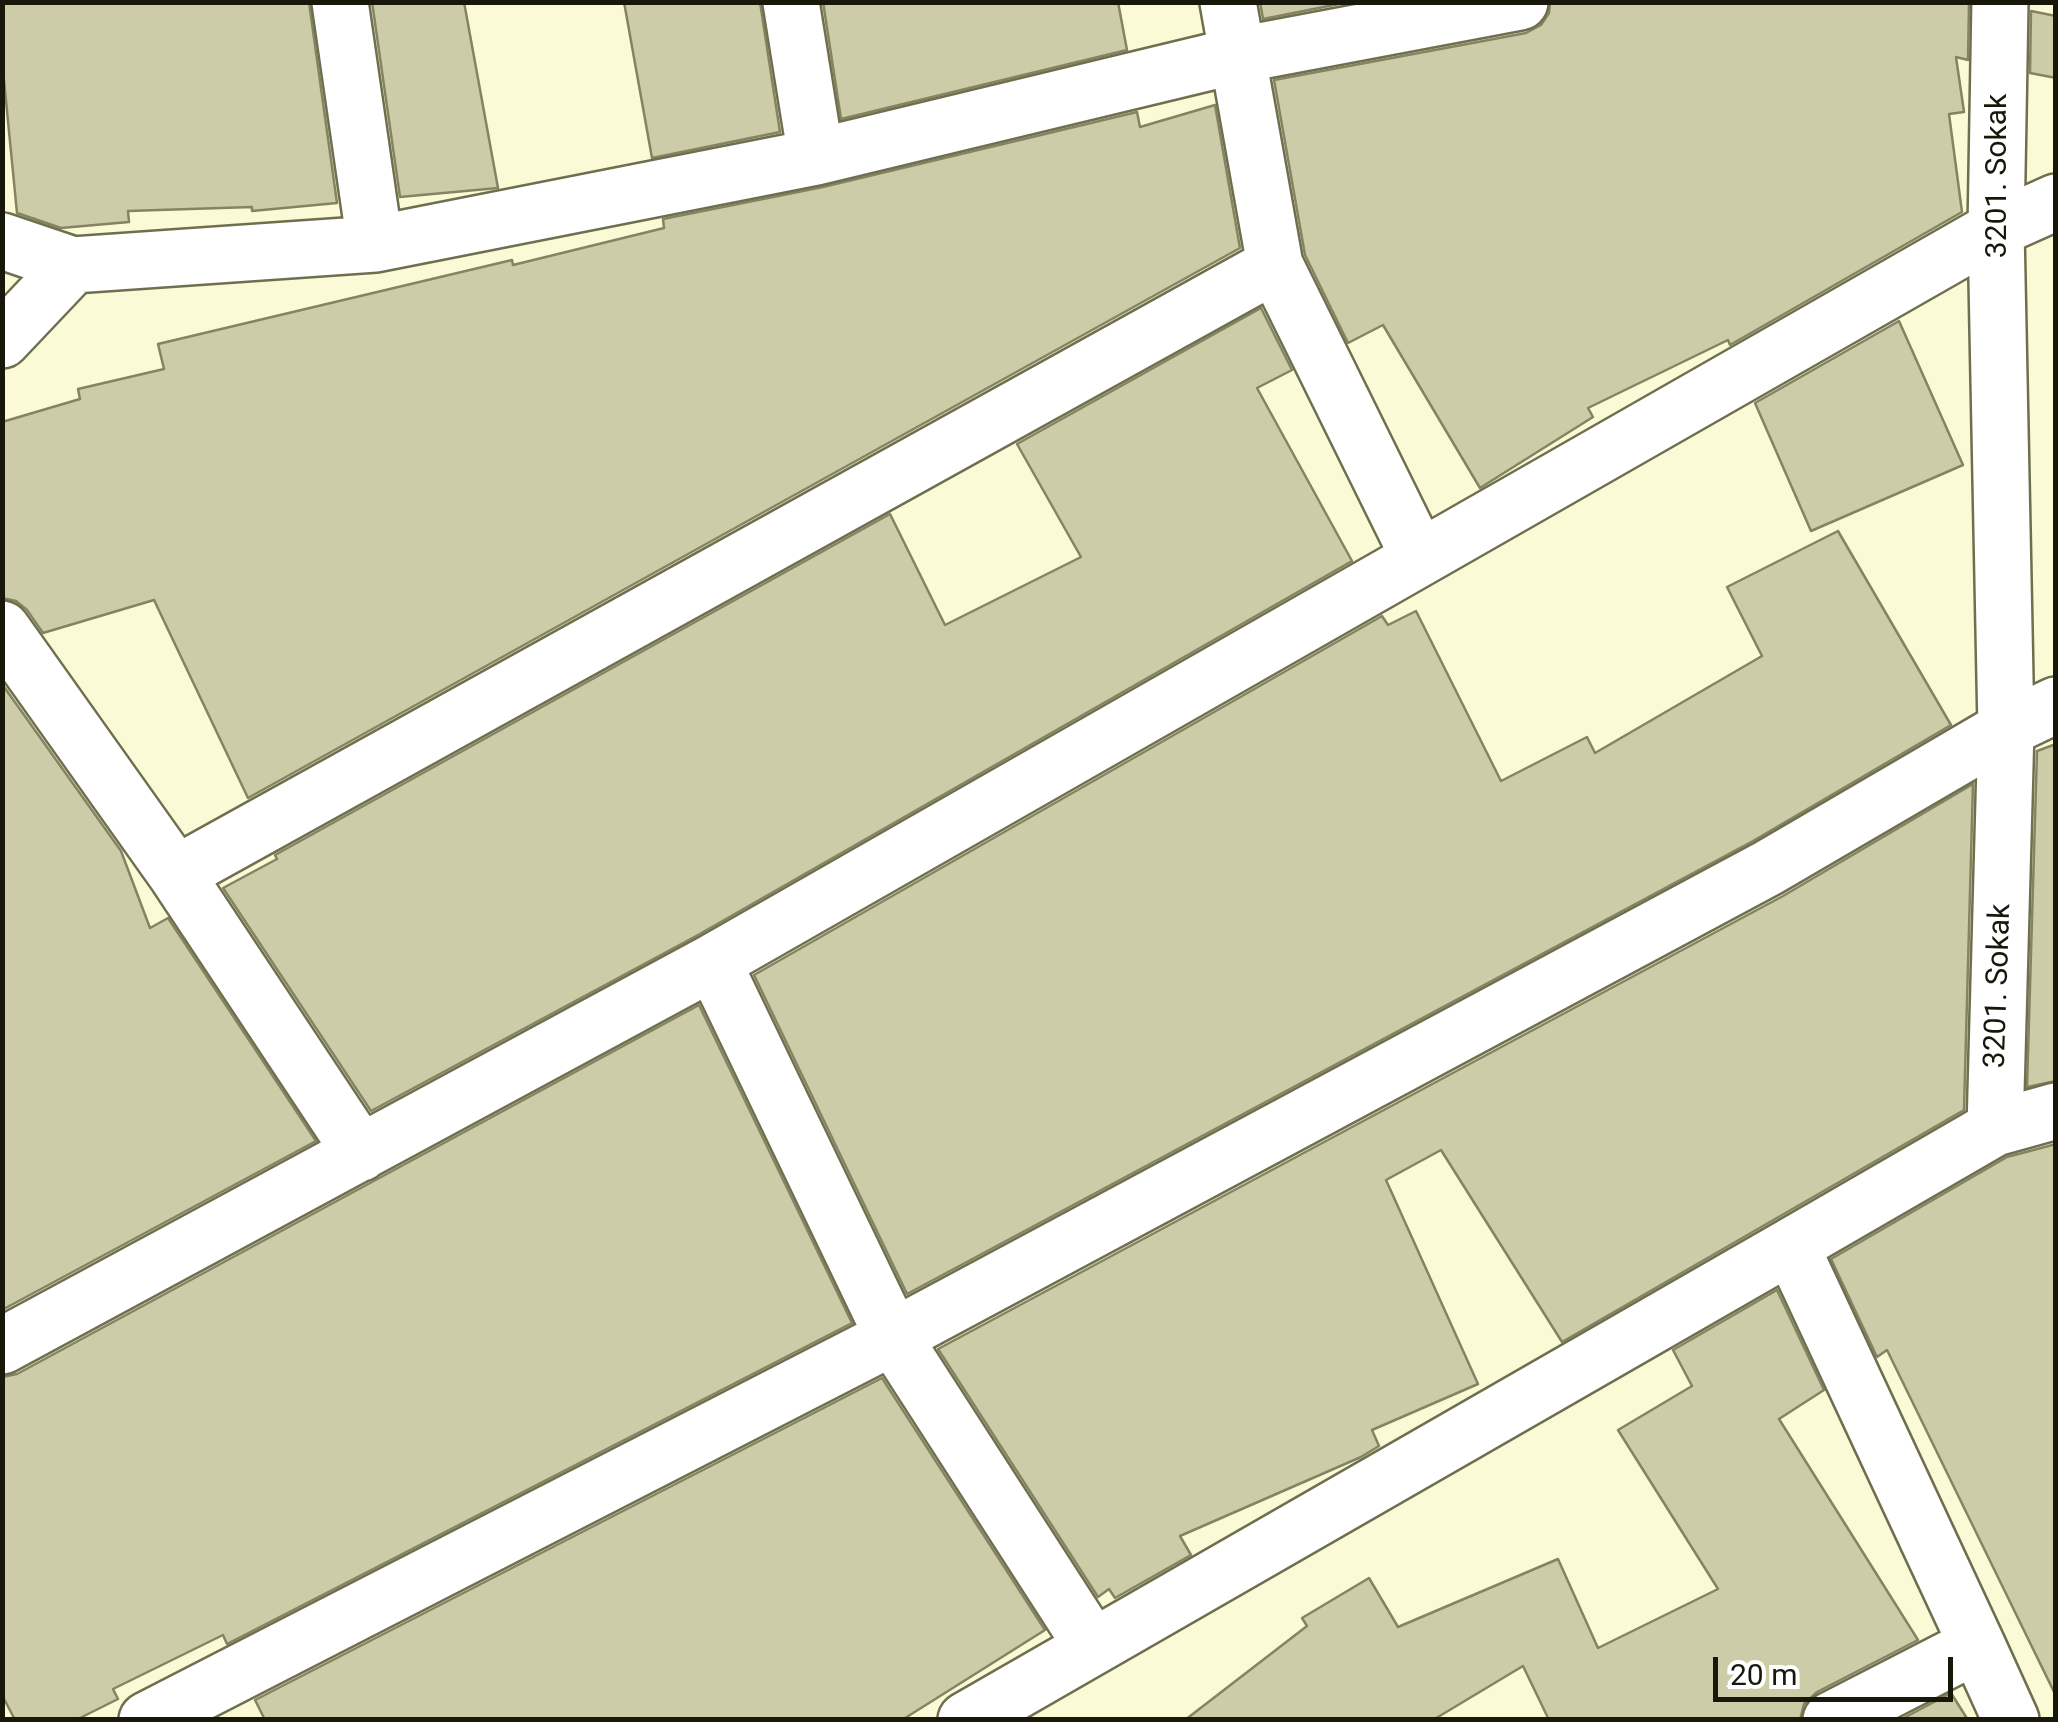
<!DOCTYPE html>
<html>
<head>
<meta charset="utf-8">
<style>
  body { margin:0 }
  #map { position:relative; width:2058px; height:1722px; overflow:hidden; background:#fafad6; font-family:Roboto,sans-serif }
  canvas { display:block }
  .frame { position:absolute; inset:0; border:5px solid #17170a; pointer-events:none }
  .scale { position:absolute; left:1713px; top:1657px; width:240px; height:45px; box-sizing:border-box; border:5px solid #17170a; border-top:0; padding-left:12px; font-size:30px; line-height:35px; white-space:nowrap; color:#17170a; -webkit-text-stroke:8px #fff; paint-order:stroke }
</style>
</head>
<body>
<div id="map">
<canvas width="2058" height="1722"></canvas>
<div class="frame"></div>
<div class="scale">20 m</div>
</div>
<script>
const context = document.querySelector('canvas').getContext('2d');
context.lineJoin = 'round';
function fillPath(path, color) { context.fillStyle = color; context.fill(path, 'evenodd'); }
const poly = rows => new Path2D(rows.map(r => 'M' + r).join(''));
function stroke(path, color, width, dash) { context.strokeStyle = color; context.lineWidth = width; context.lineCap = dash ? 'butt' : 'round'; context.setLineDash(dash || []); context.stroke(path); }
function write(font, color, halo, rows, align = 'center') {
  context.font = font + ' Roboto,sans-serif'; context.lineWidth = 10; context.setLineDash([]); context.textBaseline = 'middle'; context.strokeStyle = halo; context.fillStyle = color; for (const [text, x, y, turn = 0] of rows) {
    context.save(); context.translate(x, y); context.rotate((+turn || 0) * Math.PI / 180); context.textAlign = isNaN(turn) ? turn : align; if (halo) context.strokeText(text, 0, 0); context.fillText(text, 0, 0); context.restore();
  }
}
const building = poly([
  [2,2,309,2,337,203,252,211,252,207,128,211,129,222,61,228,17,213,2,60,2,2],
  [372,2,464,2,498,188,400,197,372,2],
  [624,2,760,2,780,132,652,158,624,2],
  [823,2,1118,2,1127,50,841,119,823,2],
  [1260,2,1349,2,1263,19,1260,2],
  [1550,2,1969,3,1968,60,1956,57,1964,112,1949,114,1962,212,1730,345,1728,340,1588,408,1593,417,1480,488,1383,325,1348,343,1305,255,1274,80,1526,33,1541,25,1549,13,1550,2],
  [2031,11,2056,16,2056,78,2030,73,2031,11],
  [1215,105,1240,248,248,798,154,600,43,633,27,610,16,601,2,598,2,422,80,399,78,389,164,369,158,344,512,260,513,265,664,228,663,219,823,187,1137,112,1140,127,1215,105],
  [1261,308,1292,370,1257,388,1352,561,698,935,371,1111,223,888,277,859,275,855,890,514,945,625,1081,557,1017,444,1261,308],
  [1899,321,1963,465,1811,531,1755,403,1899,321],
  [1838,531,1951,725,1753,841,907,1294,754,975,1382,616,1388,625,1416,611,1501,781,1587,737,1595,753,1762,656,1727,587,1838,531],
  [2,684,121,851,150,928,168,918,316,1141,2,1310,2,684],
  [2056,744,2056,1081,2027,1087,2037,751,2056,744],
  [1973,784,1964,1110,1562,1342,1441,1150,1386,1180,1478,1384,1372,1430,1379,1446,1361,1457,1180,1536,1191,1555,1115,1598,1109,1589,1098,1597,938,1349,1783,896,1973,784],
  [699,1005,852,1323,227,1644,223,1635,113,1689,118,1699,76,1720,15,1720,2,1695,2,1377,17,1374,699,1005],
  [2056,1144,2056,1696,1887,1350,1877,1357,1831,1259,2007,1157,2056,1144],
  [1777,1290,1824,1390,1779,1419,1918,1640,1817,1692,1804,1704,1800,1720,1549,1720,1523,1666,1433,1720,1185,1720,1307,1626,1302,1618,1369,1578,1398,1627,1558,1559,1598,1648,1718,1589,1618,1430,1692,1386,1673,1350,1777,1290],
  [882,1378,1045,1630,902,1720,265,1720,255,1700,882,1378],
  [1951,1693,1968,1720,1900,1720,1951,1693]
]);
const minor = poly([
  [340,2,375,244],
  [791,2,816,157],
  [1228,2,1275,265,1419,557],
  [2,241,73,265,375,244,816,157,1239,55,1520,2],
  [2,340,73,265],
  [2,629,176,874,361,1153],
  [176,874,1275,265],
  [713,962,893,1337,1091,1644],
  [1995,1128,2056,1111],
  [2,1346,713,962,1996,229,2056,202],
  [1977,1645,2011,1720],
  [147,1720,893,1337,1768,868,2006,729,2056,705],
  [966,1720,1791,1246],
  [1831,1720,1977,1645,1791,1246,1995,1128,2006,729,1996,229,2000,2]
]);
const streetNames = [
  ["3201. Sokak",1998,176,-90],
  ["3201. Sokak",1999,986,-88]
];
fillPath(building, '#cccca9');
stroke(building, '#848463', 2.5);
stroke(minor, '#6f6f4f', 60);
stroke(minor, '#fff', 55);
write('30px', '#17170a', '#fff', streetNames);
</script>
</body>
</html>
